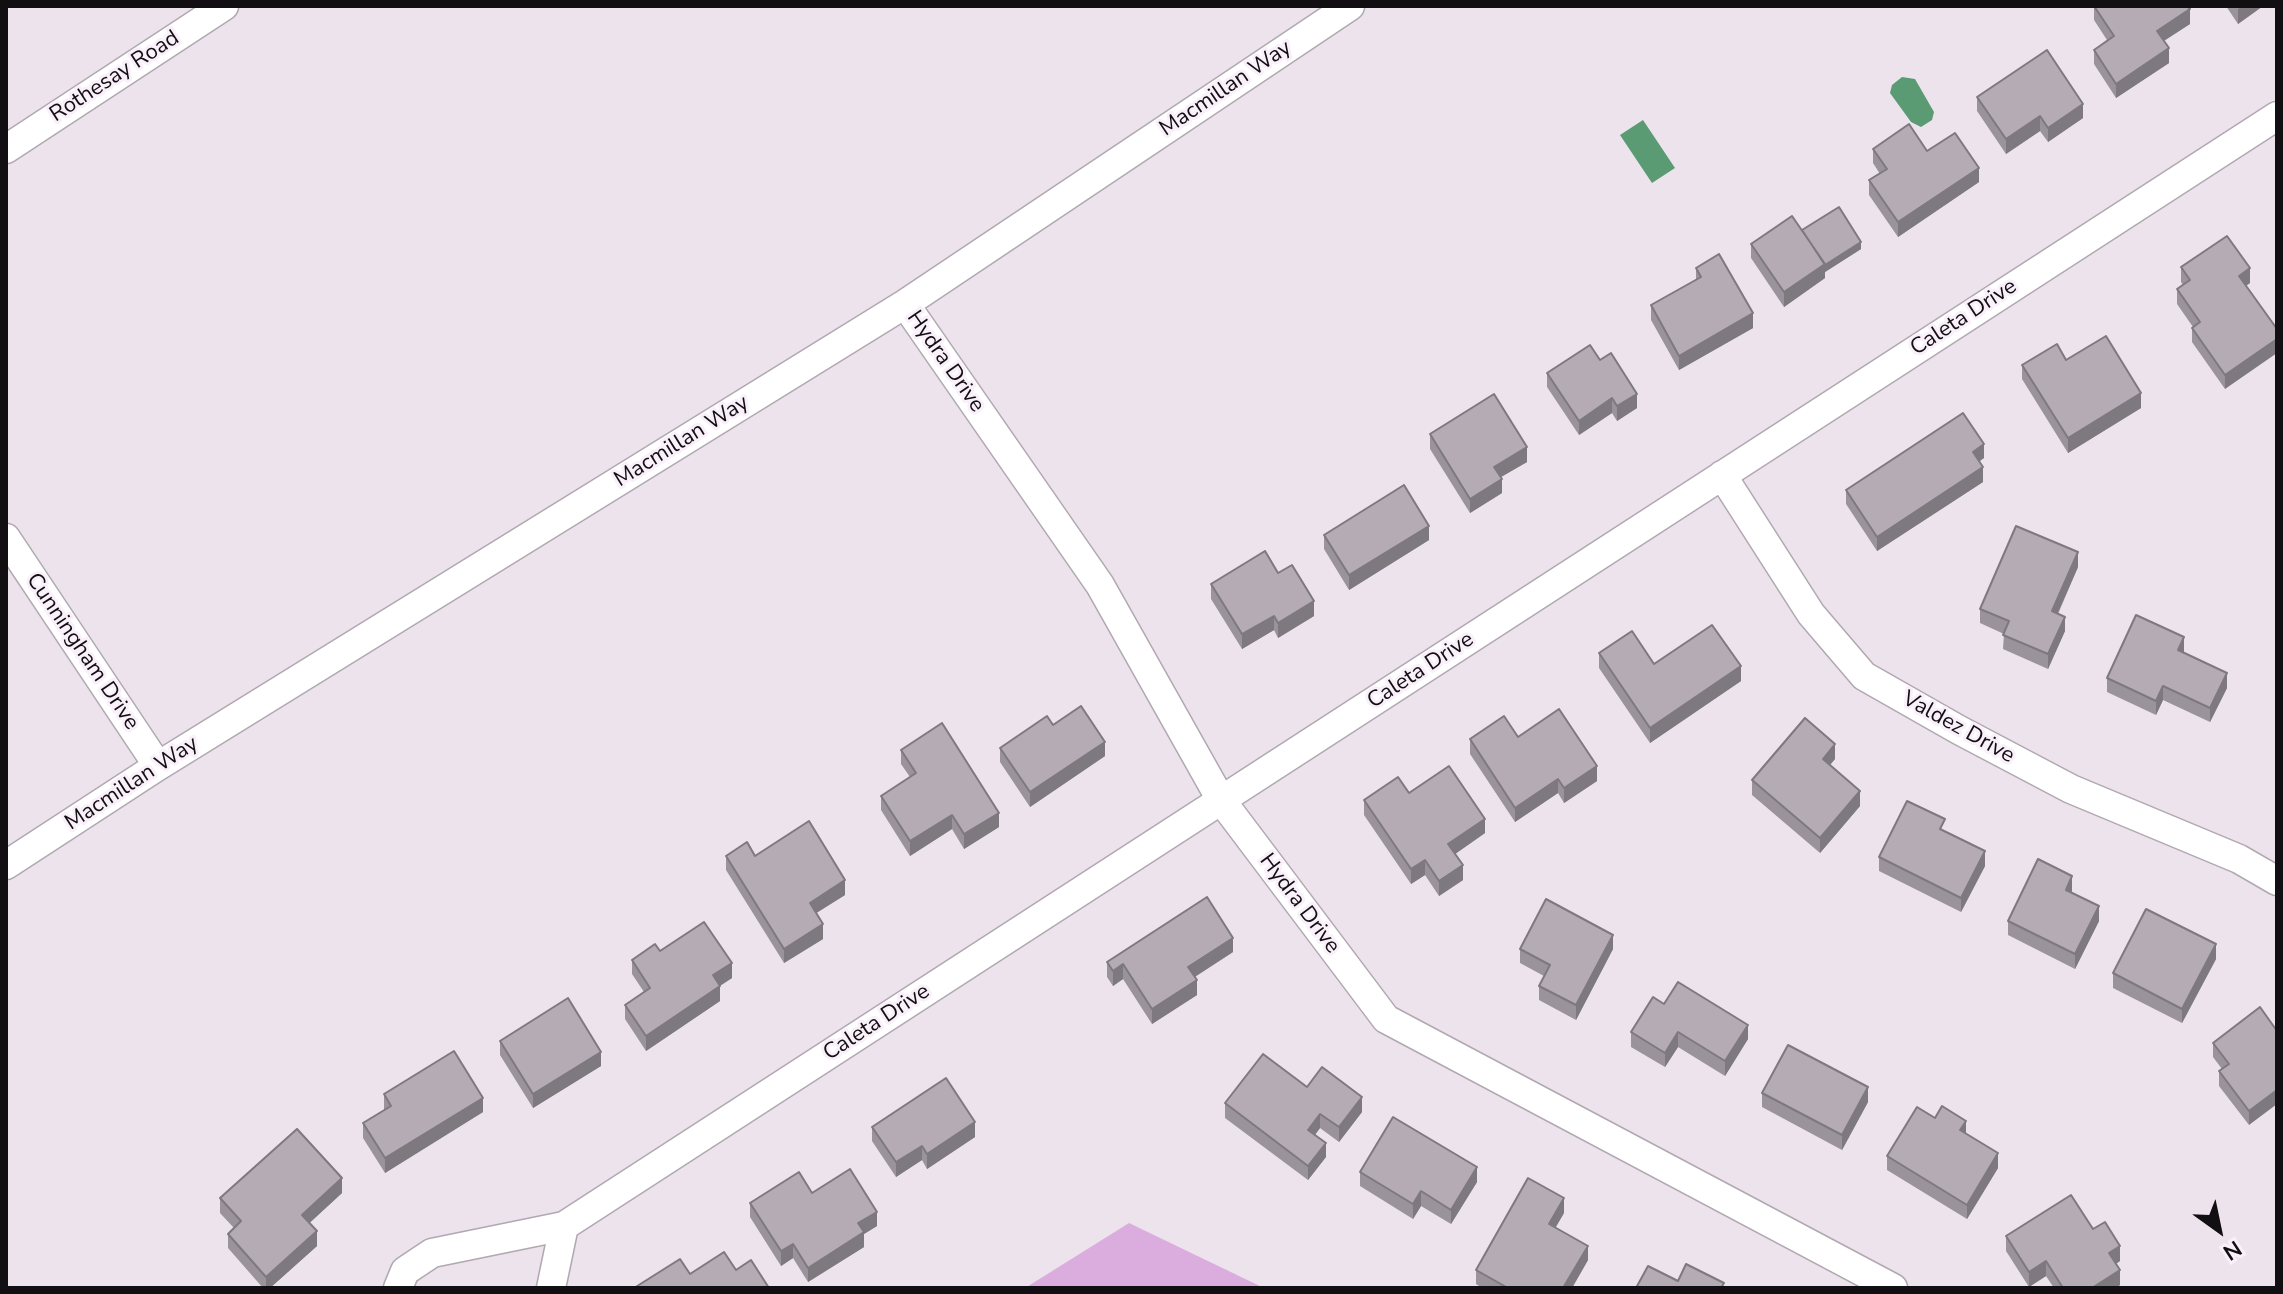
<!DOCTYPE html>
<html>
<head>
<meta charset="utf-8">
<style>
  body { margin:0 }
  #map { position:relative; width:2283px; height:1294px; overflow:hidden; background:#ece3ed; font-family:"Nunito Sans",sans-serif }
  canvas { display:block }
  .frame { position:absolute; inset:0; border:8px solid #120f13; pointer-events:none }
  .north { position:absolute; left:2179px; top:1190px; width:80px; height:80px; -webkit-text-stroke:6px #faf0fa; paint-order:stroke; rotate:147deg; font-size:22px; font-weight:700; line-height:32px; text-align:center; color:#120f13 }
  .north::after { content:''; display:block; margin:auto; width:28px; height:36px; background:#120f13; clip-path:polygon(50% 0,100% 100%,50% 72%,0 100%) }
</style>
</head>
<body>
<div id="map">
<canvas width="2283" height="1294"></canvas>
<div class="frame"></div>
<div class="north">N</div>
</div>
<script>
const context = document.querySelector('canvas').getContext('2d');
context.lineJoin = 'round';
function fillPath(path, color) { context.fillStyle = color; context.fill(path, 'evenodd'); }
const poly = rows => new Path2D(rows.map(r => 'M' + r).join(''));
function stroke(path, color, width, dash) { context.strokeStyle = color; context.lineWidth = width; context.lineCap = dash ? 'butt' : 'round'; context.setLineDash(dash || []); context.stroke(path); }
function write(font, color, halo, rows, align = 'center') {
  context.font = font + ' "Nunito Sans",sans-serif'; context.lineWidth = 6; context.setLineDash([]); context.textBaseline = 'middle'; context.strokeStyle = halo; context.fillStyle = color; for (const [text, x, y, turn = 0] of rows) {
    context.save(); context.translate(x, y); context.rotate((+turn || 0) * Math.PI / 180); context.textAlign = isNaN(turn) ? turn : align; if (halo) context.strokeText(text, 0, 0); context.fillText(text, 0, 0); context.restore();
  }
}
const green = poly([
  [1129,1223,1264,1288,1025,1288]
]);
const water = poly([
  [1902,77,1915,79,1934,112,1932,120,1921,127,1911,122,1890,93,1892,85],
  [1643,120,1675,168,1652,183,1620,135]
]);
const street = poly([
  [6,149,224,6],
  [905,304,1100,585,1221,800,1386,1019,1893,1288],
  [1722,475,1811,614,1864,676,1959,730,2071,789,2239,859,2277,881],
  [6,538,158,766],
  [6,865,158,766,905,304,1350,6],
  [398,1288,405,1271,432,1253,564,1226,2277,116],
  [551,1288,564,1226]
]);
const wall = poly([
  [2094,6,2190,24,2164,41,2169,63,2116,98,2094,64,2094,50,2107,40,2094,20],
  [2226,6,2263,6,2238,24],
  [1977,97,2083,118,2048,142,2040,131,2006,154,1977,111],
  [1873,149,1927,151,1979,182,1898,237,1869,195,1869,180,1880,174,1873,163],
  [1802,231,1861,249,1825,272,1825,278,1784,307,1751,258,1751,244],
  [2181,267,2250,283,2246,286,2225,389,2192,342,2192,328,2193,327,2177,304,2177,289,2183,285,2181,282],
  [1696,268,1753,328,1679,370,1651,320,1651,305,1696,280],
  [1600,360,1637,408,1617,421,1612,413,1579,435,1547,387,1547,373],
  [2066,360,2141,408,2068,453,2022,379,2022,365],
  [1430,434,1527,462,1501,477,1502,493,1470,513,1430,449],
  [1984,458,1979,461,1983,482,1877,551,1846,504,1846,490],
  [1324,535,1429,540,1349,590,1324,549],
  [2078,567,2058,614,2065,631,2048,669,2003,649,2004,634,1980,623,1980,609],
  [1278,573,1314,616,1278,638,1274,630,1242,649,1211,599,1211,584],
  [1599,653,1654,664,1741,681,1650,743,1599,668],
  [2183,653,2227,688,2210,722,2163,700,2156,715,2107,692,2107,678],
  [1518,737,1597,781,1564,803,1558,793,1515,822,1470,754,1470,739],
  [1000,748,1105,756,1030,807,1000,762],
  [901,750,999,827,964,849,952,829,910,856,881,810,881,796,910,777,901,764],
  [1835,759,1830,765,1860,806,1820,853,1752,795,1752,780],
  [1409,793,1485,833,1455,854,1463,880,1439,896,1425,875,1411,884,1364,815,1364,800],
  [1945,831,1985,866,1961,912,1879,871,1879,857],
  [726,856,755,856,845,895,816,913,823,939,784,963,726,870],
  [2072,891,2071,893,2099,921,2075,969,2008,935,2008,921],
  [1520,949,1613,949,1576,1020,1539,1000,1539,986,1544,976,1520,963],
  [660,951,732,978,720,986,720,1001,646,1051,625,1019,625,1005,644,992,632,974,632,960],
  [1233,952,1195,977,1197,995,1152,1024,1123,979,1113,986,1107,977,1107,962],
  [2216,959,2182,1023,2113,988,2113,973],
  [1664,1004,1748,1039,1725,1076,1678,1047,1665,1067,1631,1047,1631,1032],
  [2260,1007,2249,1125,2219,1086,2219,1071,2222,1069,2213,1057,2213,1043],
  [500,1041,601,1066,533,1108,500,1055],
  [1307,1087,1362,1112,1339,1142,1320,1128,1315,1135,1326,1157,1308,1180,1225,1118,1225,1103],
  [1762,1093,1868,1102,1842,1150,1762,1107],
  [384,1094,483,1112,385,1173,363,1138,363,1123,384,1110],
  [1935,1118,1966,1133,1998,1168,1967,1219,1887,1170,1887,1156],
  [872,1127,975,1137,927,1169,922,1160,896,1177,872,1141],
  [1360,1172,1477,1182,1451,1224,1421,1206,1413,1219,1360,1186],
  [342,1193,309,1223,317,1246,270,1288,263,1288,228,1248,228,1234,234,1228,220,1213,220,1198],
  [812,1193,877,1226,864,1234,864,1247,808,1282,793,1258,781,1266,750,1217,750,1203],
  [1564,1213,1556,1227,1588,1260,1572,1288,1482,1288,1476,1284,1476,1270],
  [2093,1229,2120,1261,2116,1264,2120,1285,2115,1288,2054,1288,2046,1276,2029,1287,2006,1251,2006,1236]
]);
const shadedWall = poly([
  [2243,6,2263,6,2238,24,2238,9],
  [2190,9,2190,24,2157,45,2157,31],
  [2169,48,2169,63,2116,98,2116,84],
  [2083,104,2083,118,2048,142,2048,128],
  [2040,116,2040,131,2006,154,2006,139],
  [1979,168,1979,182,1898,237,1898,222],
  [1861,242,1861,249,1825,272,1825,278,1784,307,1784,292,1825,264],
  [2250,268,2250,283,2239,290,2239,276],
  [1753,313,1753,328,1679,370,1679,356],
  [2277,339,2277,353,2225,389,2225,375],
  [2141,393,2141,408,2068,453,2068,438],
  [1637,394,1637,408,1617,421,1617,406],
  [1612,398,1612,413,1579,435,1579,421],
  [1984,444,1984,458,1973,466,1973,452],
  [1527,447,1527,462,1494,481,1494,467],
  [1983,467,1983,482,1877,551,1877,537],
  [1502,479,1502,493,1470,513,1470,499],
  [1429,526,1429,540,1349,590,1349,575],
  [2078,552,2078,567,2052,626,2052,611],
  [1314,601,1314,616,1278,638,1278,623],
  [1274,616,1274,630,1242,649,1242,634],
  [2065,617,2065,631,2048,669,2048,654],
  [2184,637,2184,652,2178,665,2178,650],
  [1741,666,1741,681,1650,743,1650,728],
  [2227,673,2227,688,2210,722,2210,708],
  [2163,686,2163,700,2156,715,2156,701],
  [1105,742,1105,756,1030,807,1030,792],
  [1835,744,1835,759,1823,773,1823,759],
  [1597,766,1597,781,1564,803,1564,788],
  [1558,779,1558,793,1515,822,1515,808],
  [1860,791,1860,806,1820,853,1820,838],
  [999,813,999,827,964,849,964,834],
  [952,815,952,829,910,856,910,841],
  [1485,819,1485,833,1448,859,1448,844],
  [1985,851,1985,866,1961,912,1961,898],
  [1425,860,1425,875,1411,884,1411,869],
  [1463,865,1463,880,1439,896,1439,881],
  [2072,876,2072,891,2066,905,2066,890],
  [845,880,845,895,810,917,810,903],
  [2099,906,2099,921,2075,969,2075,954],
  [823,924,823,939,784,963,784,949],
  [1613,935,1613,949,1576,1020,1576,1005],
  [1233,938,1233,952,1188,981,1188,967],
  [2216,944,2216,959,2182,1023,2182,1009],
  [732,963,732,978,713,990,713,975],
  [1123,964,1123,979,1113,986,1113,971],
  [1197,980,1197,995,1152,1024,1152,1009],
  [720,986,720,1001,646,1051,646,1036],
  [1748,1025,1748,1039,1725,1076,1725,1061],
  [1678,1032,1678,1047,1665,1067,1665,1053],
  [601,1052,601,1066,533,1108,533,1094],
  [1868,1087,1868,1102,1842,1150,1842,1135],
  [2277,1090,2277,1104,2249,1125,2249,1111],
  [1362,1097,1362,1112,1339,1142,1339,1127],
  [483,1098,483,1112,385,1173,385,1158],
  [1320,1114,1320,1128,1308,1144,1308,1130],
  [1966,1121,1966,1135,1960,1130],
  [975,1122,975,1137,927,1169,927,1154],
  [1326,1143,1326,1157,1308,1180,1308,1166],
  [922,1146,922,1160,896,1177,896,1162],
  [1998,1153,1998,1168,1967,1219,1967,1205],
  [1477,1167,1477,1182,1451,1224,1451,1210],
  [342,1178,342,1193,302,1230,302,1215],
  [1421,1191,1421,1206,1413,1219,1413,1204],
  [1564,1198,1564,1213,1549,1238,1549,1224],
  [877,1212,877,1226,864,1234,864,1247,808,1282,808,1268,858,1223],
  [317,1231,317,1246,270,1288,266,1288,266,1277],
  [793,1244,793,1258,781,1266,781,1251],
  [1588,1246,1588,1260,1572,1288,1563,1288],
  [2120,1246,2120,1261,2109,1268,2109,1253],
  [2046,1261,2046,1276,2029,1287,2029,1272],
  [2120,1270,2120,1285,2115,1288,2092,1288]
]);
const building = poly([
  [2094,6,2187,6,2190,9,2157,31,2169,48,2116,84,2094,50,2114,36,2094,6],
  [2047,50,2083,104,2048,128,2040,116,2006,139,1977,97,2047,50],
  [1909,124,1927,151,1955,133,1979,168,1898,222,1869,180,1887,169,1873,149,1909,124],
  [1839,207,1861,242,1825,265,1802,230,1839,207],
  [1792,216,1825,264,1784,292,1751,244,1792,216],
  [2227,236,2250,268,2239,276,2277,329,2277,339,2225,375,2192,328,2200,322,2177,289,2190,280,2181,267,2227,236],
  [1719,254,1753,313,1679,356,1651,305,1701,277,1696,268,1719,254],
  [2106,336,2141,393,2068,438,2022,365,2057,344,2066,360,2106,336],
  [1590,345,1600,360,1611,353,1637,394,1617,406,1612,398,1579,421,1547,373,1590,345],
  [1494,394,1527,447,1494,467,1502,479,1470,499,1430,434,1494,394],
  [1963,413,1984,444,1973,452,1983,467,1877,537,1846,490,1963,413],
  [1404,485,1429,526,1349,575,1324,535,1404,485],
  [2016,526,2078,552,2052,611,2065,617,2048,654,2003,635,2009,621,1980,609,2016,526],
  [1265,551,1278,573,1292,565,1314,601,1278,623,1274,616,1242,634,1211,584,1265,551],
  [2136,615,2184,637,2178,650,2227,673,2210,708,2163,686,2156,701,2107,678,2136,615],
  [1712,625,1741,666,1650,728,1599,653,1632,631,1654,664,1712,625],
  [1081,706,1105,742,1030,792,1000,748,1047,716,1053,725,1081,706],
  [1559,709,1597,766,1564,788,1558,779,1515,808,1470,739,1504,716,1518,737,1559,709],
  [1805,718,1835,744,1823,759,1860,791,1820,838,1752,780,1805,718],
  [942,723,999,813,964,834,952,815,910,841,881,796,916,773,901,750,942,723],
  [1449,766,1485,819,1448,844,1463,865,1439,881,1425,860,1411,869,1364,800,1398,777,1409,793,1449,766],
  [1907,801,1945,819,1940,829,1985,851,1961,898,1879,857,1907,801],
  [809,821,845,880,810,903,823,924,784,949,726,856,747,842,755,856,809,821],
  [2038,859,2072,876,2066,890,2099,906,2075,954,2008,921,2038,859],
  [1207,897,1233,938,1188,967,1197,980,1152,1009,1123,964,1113,971,1107,962,1207,897],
  [1546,899,1613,935,1576,1005,1539,986,1550,965,1520,949,1546,899],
  [2146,909,2216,944,2182,1009,2113,973,2146,909],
  [704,922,732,963,713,975,720,986,646,1036,625,1005,650,988,632,960,655,944,660,951,704,922],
  [1678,982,1748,1025,1725,1061,1678,1032,1665,1053,1631,1032,1653,997,1664,1004,1678,982],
  [568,998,601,1052,533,1094,500,1041,568,998],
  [2260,1007,2277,1031,2277,1090,2249,1111,2219,1071,2229,1064,2213,1043,2260,1007],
  [1788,1045,1868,1087,1842,1135,1762,1093,1788,1045],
  [454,1051,483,1098,385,1158,363,1123,391,1106,384,1094,454,1051],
  [1263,1054,1307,1087,1322,1067,1362,1097,1339,1127,1320,1114,1308,1130,1326,1143,1308,1166,1225,1103,1263,1054],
  [946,1078,975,1122,927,1154,922,1146,896,1162,872,1127,946,1078],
  [1942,1106,1966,1121,1960,1130,1998,1153,1967,1205,1887,1156,1917,1107,1935,1118,1942,1106],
  [1393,1117,1477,1167,1451,1210,1421,1191,1413,1204,1360,1172,1393,1117],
  [297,1129,342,1178,302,1215,317,1231,266,1277,228,1234,241,1221,220,1198,297,1129],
  [850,1169,877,1212,858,1223,864,1232,808,1268,793,1244,781,1251,750,1203,799,1172,812,1193,850,1169],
  [1528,1178,1564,1198,1549,1224,1588,1246,1563,1288,1508,1288,1476,1270,1528,1178],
  [2071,1195,2093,1229,2105,1222,2120,1246,2109,1253,2120,1270,2092,1288,2063,1288,2046,1261,2029,1272,2006,1236,2071,1195],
  [724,1252,736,1270,751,1260,769,1288,634,1288,680,1259,690,1274,724,1252],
  [1686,1264,1724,1283,1721,1288,1636,1288,1648,1266,1678,1281,1686,1264]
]);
const streetNames = [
  ["Rothesay Road",115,77,-33],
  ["Macmillan Way",1226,89,-34],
  ["Caleta Drive",1964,318,-33],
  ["Hydra Drive",945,362,55],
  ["Macmillan Way",682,442,-32],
  ["Cunningham Drive",82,652,56],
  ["Caleta Drive",1421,671,-33],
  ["Valdez Drive",1958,728,29],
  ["Macmillan Way",132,784,-33],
  ["Hydra Drive",1299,904,53],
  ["Caleta Drive",877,1023,-33]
];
fillPath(green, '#dbaddf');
fillPath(water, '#5a9b73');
stroke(street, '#b1a8b1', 31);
stroke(street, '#fff', 28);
fillPath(wall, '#9b939c');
fillPath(shadedWall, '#7e787f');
fillPath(building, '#b4abb5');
stroke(building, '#7e787f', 2);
write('22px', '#120f13', '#faf0fa', streetNames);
</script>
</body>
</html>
